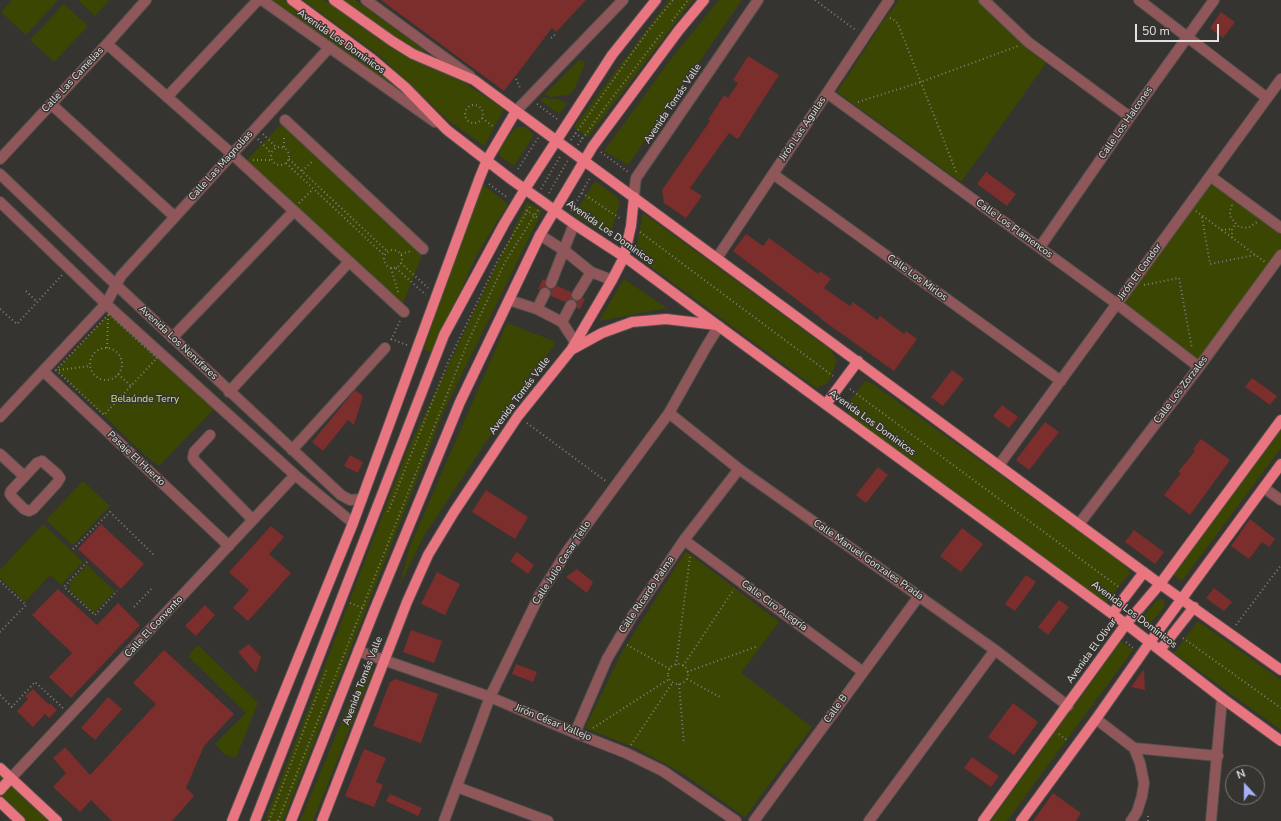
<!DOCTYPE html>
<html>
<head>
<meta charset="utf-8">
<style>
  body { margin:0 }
  #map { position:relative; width:1281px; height:821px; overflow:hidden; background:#363430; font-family:"Nunito Sans",sans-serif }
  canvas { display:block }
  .north { position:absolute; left:1225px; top:765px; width:40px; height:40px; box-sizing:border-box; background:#363430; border:1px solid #7b7976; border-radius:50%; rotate:339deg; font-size:11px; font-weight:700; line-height:16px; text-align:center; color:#e3e1df }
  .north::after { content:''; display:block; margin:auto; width:14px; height:18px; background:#a5b1fc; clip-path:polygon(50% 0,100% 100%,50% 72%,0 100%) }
  .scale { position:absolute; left:1135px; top:24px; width:84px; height:18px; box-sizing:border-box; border:2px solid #e3e1df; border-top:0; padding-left:5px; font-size:12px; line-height:14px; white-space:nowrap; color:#e3e1df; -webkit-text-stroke:3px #363430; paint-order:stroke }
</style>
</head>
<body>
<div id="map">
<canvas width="1281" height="821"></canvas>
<div class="north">N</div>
<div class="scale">50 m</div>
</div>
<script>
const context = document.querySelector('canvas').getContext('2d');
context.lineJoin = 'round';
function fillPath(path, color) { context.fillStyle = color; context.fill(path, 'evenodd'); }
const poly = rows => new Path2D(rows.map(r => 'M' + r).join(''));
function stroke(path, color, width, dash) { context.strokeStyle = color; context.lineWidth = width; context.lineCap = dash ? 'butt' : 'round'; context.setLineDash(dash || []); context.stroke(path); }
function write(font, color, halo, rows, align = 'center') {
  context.font = font + ' "Nunito Sans",sans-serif'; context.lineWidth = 3; context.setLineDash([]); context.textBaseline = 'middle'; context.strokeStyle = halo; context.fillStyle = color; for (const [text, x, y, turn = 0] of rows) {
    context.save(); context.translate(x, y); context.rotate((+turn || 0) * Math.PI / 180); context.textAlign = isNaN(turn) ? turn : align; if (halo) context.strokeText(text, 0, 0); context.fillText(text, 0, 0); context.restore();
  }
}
const green = poly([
  [12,0,58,0,26,35,1,12],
  [78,0,109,0,95,16],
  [270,0,284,0,375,66,402,91,399,93],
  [303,0,324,0,388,46,421,64,463,82,504,109,484,146,449,121,380,56],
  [342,0,355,0,424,50,423,52,413,47,382,29],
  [669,0,693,0,588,137,574,127],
  [719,0,742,0,628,165,604,151,671,59],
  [899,0,978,0,996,20,1047,62,961,182,837,92,884,20],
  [64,4,88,26,54,62,30,40],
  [580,59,585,63,575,88,569,95,551,97,545,94],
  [544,97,550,99,558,99,567,104,559,114,540,100],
  [283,122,423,253,402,306,246,161],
  [516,127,525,127,534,135,514,166,500,156,499,150],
  [1210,176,1281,228,1281,255,1199,367,1117,304],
  [595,181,616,196,620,203,611,231,602,232,574,215],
  [483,185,508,204,477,254,433,353,424,349,453,263],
  [527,202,542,211,444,411,283,821,265,821,408,449],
  [643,213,831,350,837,361,828,383,816,388,635,255],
  [624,279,667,308,599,321],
  [109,314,214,409,159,466,146,456,56,370],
  [507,323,556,342,506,412,423,537,399,587,410,546],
  [865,381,873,384,1125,564,1130,573,1106,603,849,417,848,403],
  [1281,425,1281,448,1182,581,1173,574],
  [83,481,110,506,73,545,46,520],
  [43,524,83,562,61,585,50,575,25,602,0,578,0,570],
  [686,551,779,622,741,673,812,727,745,817,682,773,634,747,585,728,622,652],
  [87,565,115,591,94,613,69,590,71,587,68,585],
  [1158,599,1164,600,1165,606,1148,626,1144,625,1142,618],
  [1198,621,1281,680,1281,730,1174,653],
  [1121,641,1133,650,1007,821,991,821],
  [198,645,258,703,236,758,224,754,215,744,246,713,188,656],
  [365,666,373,670,313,821,300,821],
  [0,768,58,821,21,821,0,802]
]);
const building = poly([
  [381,0,586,0,556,32,552,28,504,91],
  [1221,12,1235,22,1223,38,1210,28],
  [748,56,779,75,738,139,729,133,690,188,702,196,686,218,664,203,662,190,710,121,708,120,724,95,728,98,738,83,733,80],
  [986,172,1016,194,1007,206,977,184],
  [746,234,763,246,769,238,818,274,820,271,831,279,824,288,850,306,853,302,877,320,880,316,904,334,906,331,917,339,894,371,821,319,821,318,733,251],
  [543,279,545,280,546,287,542,287,539,290,538,289],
  [557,286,571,292,572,299,568,299,565,302,551,296,550,289,555,288],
  [583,298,585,299,580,309,577,308,576,301,580,300],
  [952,370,964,379,943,406,931,397],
  [1252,378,1277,396,1270,405,1245,387],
  [355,390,363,396,354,425,348,420,323,451,312,442],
  [1002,405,1018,417,1009,428,993,416],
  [1045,422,1059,432,1029,470,1016,460],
  [1201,439,1230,460,1190,515,1164,495,1181,473,1178,472,1195,451,1193,449],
  [350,455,363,462,358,473,344,466],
  [878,467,888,475,866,503,856,495],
  [486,490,528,517,515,539,472,512],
  [1250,519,1275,539,1269,547,1262,542,1249,559,1231,546],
  [101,524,144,564,121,589,78,549],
  [271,526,284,537,269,554,291,573,248,621,233,608,249,590,229,572],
  [962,528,983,544,961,572,940,556],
  [1134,530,1164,552,1155,564,1125,542],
  [517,552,534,565,528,574,510,561],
  [577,569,593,582,587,593,566,577],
  [437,572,460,584,445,615,421,604],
  [1026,575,1036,582,1015,611,1005,604],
  [1214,588,1232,602,1224,611,1206,598],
  [58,589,97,625,118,603,140,625,71,698,49,677,72,653,32,615],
  [1059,600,1069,607,1048,635,1038,627],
  [205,605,215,615,196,636,185,626],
  [411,630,442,641,434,663,403,652],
  [249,644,261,657,256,673,238,652],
  [164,650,234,714,204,746,186,788,194,796,172,821,112,821,91,800,80,812,53,787,66,773,53,758,65,747,90,775,156,704,133,683],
  [516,664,537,672,533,682,512,674],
  [1144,669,1145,690,1131,687],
  [396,679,438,694,421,743,373,726,390,682],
  [33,689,49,705,50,703,57,710,49,718,45,714,33,727,17,711,28,699,25,696],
  [108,697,122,709,95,740,81,728],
  [1013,703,1038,722,1014,755,988,737],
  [364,749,386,758,376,782,383,785,374,807,345,796],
  [972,757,999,776,991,787,964,768],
  [1053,793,1081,813,1076,821,1033,821],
  [390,794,422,808,418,816,386,801]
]);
const path = poly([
  [815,0,857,31],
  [890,18,893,19,898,24,957,174],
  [672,21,688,0],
  [551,38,556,34],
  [516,79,521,90],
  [858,102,921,82,1018,46],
  [537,104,557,119],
  '465 114a9 9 0 1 1 18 0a9 9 0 1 1-18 0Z',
  [482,118,494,127],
  [575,133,583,139],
  [263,134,276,147],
  [258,139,271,153],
  [571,140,647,32,673,0],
  [578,145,606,106,664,30],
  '271 156a9 9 0 1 1 18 0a9 9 0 1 1-18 0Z',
  [284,147,284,135],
  [601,152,628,172],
  [289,159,387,251],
  [253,160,272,160],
  [286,163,384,255],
  [518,169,538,138],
  [302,171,313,161],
  [489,184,508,198],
  [541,189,561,155],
  [549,193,568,160],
  [582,193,621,219],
  [299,203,313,189],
  [1232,205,1230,211,1230,216,1236,224,1239,227,1248,228,1257,222],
  [526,210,538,218],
  [571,211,590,178],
  [1196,211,1265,262],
  [1202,217,1210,264,1255,255],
  [1221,230,1232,229],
  [640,232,833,376],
  [1232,238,1232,229,1236,224],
  '384 259a9 9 0 1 1 18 0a9 9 0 1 1-18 0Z',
  [401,254,411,251],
  [401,263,428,288],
  [391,268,398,292],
  [396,268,426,295],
  [1144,285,1179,278,1192,349],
  [26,291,37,302],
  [0,309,17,324,62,275],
  [109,314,157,358,104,415,56,370,109,314],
  [391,339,407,345],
  [391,340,400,321],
  [107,348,108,319],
  '90 364a16 16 0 1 1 32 0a16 16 0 1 1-32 0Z',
  [59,370,90,366],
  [118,374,131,386],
  [850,389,1120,588],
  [527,423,607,482],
  [388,512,449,360,498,260,531,205],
  [73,549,110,512,154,555],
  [87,562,64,587,95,615,117,591],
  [0,581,26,605,0,632],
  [350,603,363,608],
  [134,607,153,587],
  [1236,625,1281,565],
  [1183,638,1281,708],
  [1126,642,1133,648],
  [627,645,670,669],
  '668 674a10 10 0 1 1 20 0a10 10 0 1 1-20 0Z',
  [676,665,690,557],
  [683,666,734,589],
  [687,672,758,646],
  [687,679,720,697],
  [679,684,684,744],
  [0,695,12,707,35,682,63,708],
  [593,728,669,679],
  [1059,734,1068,741],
  [631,745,673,682],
  [269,821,327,669],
  [278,821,467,344,505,262,538,210],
  [1148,821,1148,814]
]);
const minor = poly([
  [262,0,435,122],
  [366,0,470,76],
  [984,0,1028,42,1130,117],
  [1139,0,1267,98],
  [107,44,232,154,404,312],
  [827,93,1117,304,1199,367],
  [167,97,258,0],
  [51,104,175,217],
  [516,111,623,0],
  [285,120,423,249],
  [0,159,107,44,146,0],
  [0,174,113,282,341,495,350,500,362,499],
  [773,174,1061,381],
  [1210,176,1281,228],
  [634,197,635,185,636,178,758,0],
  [0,202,106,304,295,475,353,523],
  [540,235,565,251,591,272,612,280],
  [1040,247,1130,117,1214,0],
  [717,258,889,0],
  [551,283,574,224],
  [577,295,591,272],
  [509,300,537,309,562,322],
  [571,305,562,322,575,342],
  [537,309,545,293],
  [172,338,294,211],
  [43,371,229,546],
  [229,392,349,262],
  [669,413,739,469,995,650,1068,706],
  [0,417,101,309,106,304,121,276,329,48],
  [210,435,194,452,193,458,196,462,253,520],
  [292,450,385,348],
  [0,454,24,476],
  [42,461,57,474,60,478,57,483,33,509,29,511,24,509,12,497,10,494,11,491,37,463,42,461],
  [999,465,1281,79],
  [1264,488,1281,500],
  [1079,524,1199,367,1281,255],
  [684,540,863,672],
  [358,651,490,697,575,733,626,753,663,771,736,821],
  [1096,719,1134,748,1140,763,1144,783,1142,796,1137,812,1131,821],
  [575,733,607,659,631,618,684,540,739,469],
  [1134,748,1218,756],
  [11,778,295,475],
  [457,787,548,821],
  [444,821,490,697,539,596,568,550,669,413,706,347,719,326],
  [754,821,919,596],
  [869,821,995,650],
  [1211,821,1222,698]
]);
const major = poly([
  [292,0,372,59,405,87,447,130,512,180,574,224,629,260,717,325,1126,624,1222,698,1281,741],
  [334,0,392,41,413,54,474,80,1160,584,1281,670],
  [571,350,602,333,632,322,666,319,716,325],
  [826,404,858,361],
  [1112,614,1144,572],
  [1160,650,1194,607],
  [0,768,57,821],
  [0,790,11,778],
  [0,802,20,821],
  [232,821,353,523,480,177,487,160,516,111],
  [255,821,444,335,504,224,525,189,612,55,656,0],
  [291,821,374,611,460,402,540,235,593,146,679,30,704,0],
  [322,821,407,602,428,555,454,512,518,416,571,350,612,280,624,257,631,226,634,197],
  [983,821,1126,624,1160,584,1281,420],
  [1021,821,1096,719,1150,642,1281,464]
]);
const streetNames = [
  ["Avenida Los Dominicos",341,42,35],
  ["Calle Las Camelias",73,80,-47],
  ["Avenida Tomás Valle",673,104,-56],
  ["Calle Los Halcones",1126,123,-55],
  ["Jirón Las Aguilas",803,129,-56],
  ["Calle Las Magnolias",221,166,-48],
  ["Calle Los Flamencos",1014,229,36],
  ["Avenida Los Dominicos",610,233,35],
  ["Jirón El Condor",1140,272,-54],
  ["Calle Los Mirlos",917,278,36],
  ["Avenida Los Nenufares",178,343,43],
  ["Calle Los Zorzales",1181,390,-53],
  ["Avenida Tomás Valle",520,396,-53],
  ["Avenida Los Dominicos",872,423,36],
  ["Pasaje El Huerto",136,459,43],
  ["Calle Manuel Gonzales Prada",868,560,35],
  ["Calle Julio Cesar Tello",562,563,-57],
  ["Calle Ricardo Palma",647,595,-56],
  ["Calle Ciro Alegría",774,606,36],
  ["Avenida Los Dominicos",1134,615,37],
  ["Calle El Convento",154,627,-47],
  ["Avenida El Olivar",1092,651,-54],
  ["Avenida Tomás Valle",363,681,-69],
  ["Calle B",836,709,-54],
  ["Jirón César Vallejo",553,723,22]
];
const parkNames = [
  ["Belaúnde Terry",145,400]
];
fillPath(green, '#3b4602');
fillPath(building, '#7b2e2c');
stroke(minor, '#52504c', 12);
stroke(major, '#52504c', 12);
stroke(path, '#807e7b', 2, [1, 3]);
stroke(minor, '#90575a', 10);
stroke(major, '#e8757f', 10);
write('10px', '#e3e1df', '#363430', streetNames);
write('10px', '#cde578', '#363430', parkNames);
</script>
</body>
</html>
